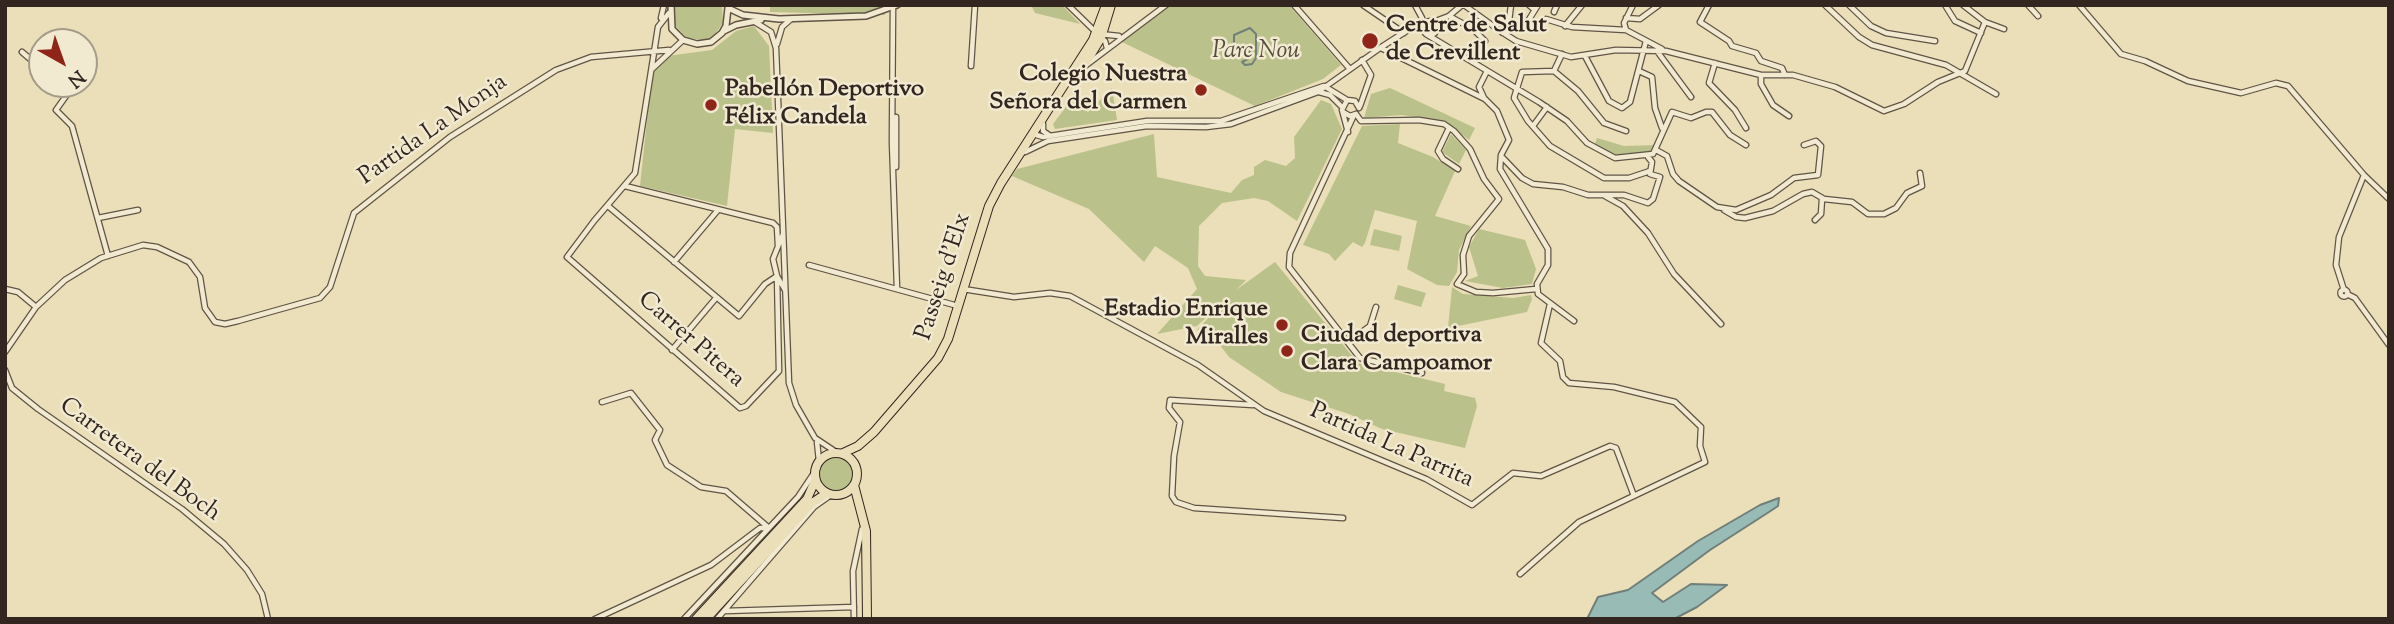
<!DOCTYPE html>
<html>
<head>
<meta charset="utf-8">
<style>
  body { margin:0 }
  #map { position:relative; width:2394px; height:624px; overflow:hidden; background:#eadfb8; font-family:"Sorts Mill Goudy",serif }
  canvas { display:block }
  .frame { position:absolute; inset:0; border:7px solid #332520; pointer-events:none }
  .north { position:absolute; left:28px; top:28px; width:70px; height:70px; box-sizing:border-box; background:#f1ead1; border:2px solid #a59b8a; border-radius:50%; rotate:140deg; font-size:19px; font-weight:700; line-height:28px; text-align:center; color:#332520 }
  .north::after { content:''; display:block; margin:auto; width:24px; height:32px; background:#8f2418; clip-path:polygon(50% 0,100% 100%,50% 72%,0 100%) }
</style>
</head>
<body>
<div id="map">
<canvas width="2394" height="624"></canvas>
<div class="frame"></div>
<div class="north">N</div>
</div>
<script>
const context = document.querySelector('canvas').getContext('2d');
context.lineJoin = 'round';
function fillPath(path, color) { context.fillStyle = color; context.fill(path, 'evenodd'); }
const poly = rows => new Path2D(rows.map(r => 'M' + r).join(''));
function stroke(path, color, width, dash) { context.strokeStyle = color; context.lineWidth = width; context.lineCap = dash ? 'butt' : 'round'; context.setLineDash(dash || []); context.stroke(path); }
function write(font, color, halo, rows, align = 'center') {
  context.font = font + ' "Sorts Mill Goudy",serif'; context.lineWidth = 5; context.setLineDash([]); context.textBaseline = 'middle'; context.strokeStyle = halo; context.fillStyle = color; for (const [text, x, y, turn = 0] of rows) {
    context.save(); context.translate(x, y); context.rotate((+turn || 0) * Math.PI / 180); context.textAlign = isNaN(turn) ? turn : align; if (halo) context.strokeText(text, 0, 0); context.fillText(text, 0, 0); context.restore();
  }
}
const green = poly([
  [675,5,722,5,723,23,713,37,705,40,687,38,675,26],
  [770,5,885,5,885,15,770,12],
  [1031,5,1062,5,1080,24,1035,13],
  [1170,5,1289,5,1341,65,1323,79,1255,106,1122,42,1156,12],
  [754,26,769,46,773,133,735,129,727,206,640,186,652,72,660,62,667,56,712,50,736,31],
  [1112,88,1117,120,1055,129,1053,124,1071,100,1088,112],
  [1390,88,1475,128,1469,140,1446,122,1402,115,1364,118,1371,94],
  [1321,100,1331,104,1342,129,1297,221,1268,201,1254,198,1222,203,1199,226,1198,266,1205,276,1246,280,1236,290,1275,262,1358,363,1445,384,1444,391,1475,398,1477,406,1465,448,1382,429,1349,414,1281,392,1229,357,1210,332,1197,330,1228,297,1197,326,1157,334,1197,289,1188,268,1155,246,1144,262,1089,209,1012,176,1017,169,1154,134,1157,177,1231,193,1242,180,1254,175,1254,167,1265,160,1286,166,1295,158,1294,137],
  [1400,124,1398,143,1433,157,1455,171,1435,216,1471,226,1459,250,1457,272,1449,286,1437,285,1407,269,1417,221,1375,210,1365,243,1362,247,1353,242,1335,261,1329,254,1303,245,1362,126],
  [1451,134,1466,150,1459,164,1442,152],
  [1597,138,1624,146,1658,145,1653,154,1615,158,1594,147],
  [1374,229,1402,236,1399,251,1370,245],
  [1479,229,1525,240,1536,269,1532,284,1503,288,1465,281,1478,276,1469,247],
  [1398,285,1426,293,1421,307,1394,299],
  [1452,287,1463,294,1513,298,1531,295,1532,299,1527,312,1448,328],
  '819 474a17 17 0 1 1 34 0a17 17 0 1 1-34 0Z'
]);
const water = poly([
  [1779,498,1778,506,1769,512,1710,550,1652,593,1663,602,1691,584,1727,585,1697,607,1674,619,1587,619,1598,597,1628,590,1698,541,1760,505,1779,498]
]);
const stream = poly([
  [1250,28,1256,34,1256,58,1252,64,1245,65,1242,62,1248,59,1251,47,1236,57,1230,50,1234,43,1234,35,1250,28]
]);
const minor = poly([
  [1068,5,1105,41,1107,48],
  [1294,5,1349,68],
  [1363,5,1404,33],
  [1415,5,1422,18],
  [1464,5,1503,33],
  [1529,5,1535,10],
  [1633,5,1624,23,1626,30,1662,49],
  [1709,5,1700,22,1729,41,1732,46,1756,53,1761,61,1782,68,1785,75],
  [1825,5,1859,37,1872,45,1946,65,1996,94],
  [1849,5,1871,26,1886,33,1935,41],
  [1945,5,1955,21,1981,33],
  [1963,5,1985,22,2004,29],
  [2028,5,2038,16],
  [2079,5,2121,54,2145,61,2188,81,2241,93,2276,83,2288,86,2364,175,2389,199],
  [893,6,892,142,897,289],
  [1554,12,1557,5],
  [1449,16,1473,29,1485,41],
  [661,18,664,5],
  [1626,18,1640,19,1659,5],
  [1546,19,1572,27,1626,30],
  [1528,21,1538,5],
  '1423 28a7 7 0 1 1 14 0a7 7 0 1 1-14 0Z',
  [755,22,771,32,776,48,789,383,796,405,815,438,836,452],
  [1433,22,1449,16,1462,5],
  [1565,26,1582,5],
  [1507,28,1507,33,1503,33,1503,28,1507,28],
  [1508,29,1511,5],
  [1100,34,1119,36],
  [1426,34,1539,102,1567,121,1587,143,1615,158,1653,154,1672,112,1691,118,1706,112,1712,112,1730,135,1746,145],
  [1505,34,1516,41,1571,57,1616,50,1666,51,1761,75,1793,75,1835,87,1884,111,1904,104,1938,82,1965,71,1985,22],
  [777,44,782,27,791,19],
  [1381,48,1485,99,1497,111,1509,140,1501,155,1500,169,1548,249,1548,265,1537,284,1538,294,1574,321],
  [1657,51,1691,97],
  [22,52,36,64,42,77],
  [1562,54,1554,71,1522,72,1514,98,1528,121,1550,146,1604,178,1629,178,1650,171],
  [1585,56,1609,101,1622,108,1630,102,1646,41],
  [1715,63,1709,83,1735,110,1746,128],
  [971,66,975,5],
  [652,69,683,40],
  [1081,69,1166,5],
  [1554,71,1578,91,1604,123,1626,131],
  [1639,71,1652,77,1655,108,1662,128],
  [1761,75,1761,84,1773,105,1789,116],
  [51,84,66,96,56,110,72,126,108,256],
  [1319,92,1330,95,1342,107],
  [1484,98,1479,87,1487,71],
  [1347,100,1342,110,1348,132],
  [1360,106,1371,75,1362,60],
  [1343,112,1350,116,1356,114],
  [1356,114,1361,121,1419,120,1444,124,1454,131,1470,149,1484,179,1499,199,1469,236,1463,255,1464,274,1457,284,1476,292,1493,293,1536,289],
  [1354,115,1290,253,1289,267,1360,358,1422,373],
  [896,117,896,167],
  [1043,124,1043,131,1049,135],
  [1533,126,1547,107],
  [1449,128,1438,151,1443,159,1458,169],
  [1033,134,1043,137,1147,121,1221,121,1324,86,1347,100,1355,101,1359,108],
  [1656,150,1667,156,1673,174,1679,181,1717,207,1736,210,1771,195,1794,178,1818,175,1821,146,1816,141,1804,145],
  [1025,152,1048,141,1147,126,1206,127,1231,124,1318,92,1380,48,1411,28,1427,23],
  [1501,156,1522,178,1533,184,1563,187,1588,195,1624,195,1648,203,1653,199,1660,177,1650,174,1652,162,1648,157],
  [625,186,773,223,777,227,778,246],
  [1605,196,1623,206,1648,233,1674,274,1721,324],
  [608,206,739,316,765,284,777,276,779,371,746,406,740,408,567,257,594,221,635,173,658,27,669,13],
  [1724,210,1736,217,1745,218,1773,211,1803,194,1812,192,1824,199,1852,202,1868,214,1884,214,1896,208,1907,193,1922,186,1920,173],
  [98,218,138,210],
  [1815,220,1821,214,1822,199],
  [783,234,773,259,777,276,785,290],
  [674,262,718,210],
  [809,265,958,306],
  [5,289,18,292,36,307],
  [963,289,1014,297,1050,293,1070,296,1198,365,1264,411,1426,479,1472,505,1513,473,1541,476,1610,446,1616,448,1634,496],
  '2340.5 293a3.5 3.5 0 1 1 7 0a3.5 3.5 0 1 1-7 0Z',
  [2344,290,2336,265,2339,237,2364,175],
  [2347,294,2355,298,2389,345],
  [1348,342,1370,326,1376,307],
  [672,350,716,298],
  [5,352,36,307,65,280,101,258,143,245,157,247,189,262,200,277,205,308,215,322,225,324,238,321,320,298,330,287,354,213,450,137,556,70,591,57,669,50],
  [5,370,12,388,38,409,182,509,224,544,247,570,262,594,268,619],
  [602,402,631,393,660,430,655,440,667,465,701,487,726,491,769,528],
  [1253,405,1170,400,1169,408,1180,422,1174,456,1172,496,1176,502,1194,508,1343,518],
  [817,442,819,461],
  [1520,574,1579,522,1705,462,1700,446,1701,427,1675,402,1614,387,1569,383,1563,377,1560,361,1541,343,1550,304],
  [725,611,854,607],
  [595,619,711,565,760,528,769,528],
  [684,619,798,497,814,473],
  [717,619,814,507,831,495],
  [854,619,853,571,862,529]
]);
const tertiary = poly([
  [671,5,672,29,683,40,697,44,711,42,722,33,726,26,728,8],
  [728,8,743,15,779,19,866,16,897,5],
  [724,31,736,25,761,20]
]);
const trunk = poly([
  [1087,61,1101,38,1111,5],
  '815 474a21 21 0 1 1 42 0a21 21 0 1 1-42 0Z',
  [843,453,858,446,874,432,938,358,948,339,989,206,1001,183,1093,40,1106,5],
  [854,485,866,531,867,619],
  [696,619,807,499,815,481],
  [706,619,812,503,827,493]
]);
const markers = [
  [1370,41,9,"#8f2418"],
  [1201,90,7,"#8f2418"],
  [711,105,7,"#8f2418"],
  [1282,325,7,"#8f2418"],
  [1287,351,7,"#8f2418"]
];
const poiNames = [
  ["Centre de Salut",1386,27],
  ["de Crevillent",1386,55],
  ["Colegio Nuestra",1187,76,"right"],
  ["Señora del Carmen",1187,104,"right"],
  ["Pabellón Deportivo",725,91],
  ["Félix Candela",725,119],
  ["Estadio Enrique",1268,311,"right"],
  ["Miralles",1268,339,"right"],
  ["Ciudad deportiva",1301,337],
  ["Clara Campoamor",1301,365]
];
const parkNames = [
  ["Parc Nou",1256,53]
];
const streetNames = [
  ["Partida La Monja",434,131,-35],
  ["Passeig d'Elx",945,277,-72],
  ["Carrer Pitera",690,341,41],
  ["Partida La Parrita",1391,447,24],
  ["Carretera del Boch",139,461,36]
];
fillPath(green, '#bbc18b');
fillPath(water, '#99bbb6');
stroke(water, '#707f7a', 2);
stroke(stream, '#707f7a', 2);
stroke(minor, '#615446', 7);
stroke(tertiary, '#615446', 8);
stroke(trunk, '#332520', 10);
stroke(minor, '#f1ead1', 4.5);
stroke(tertiary, '#f1ead1', 5);
stroke(trunk, '#eadfb8', 8);
for (const [x, y, r, color] of markers) { const dot = new Path2D(); dot.arc(x, y, r, 0, 2 * Math.PI); context.fillStyle = color; context.fill(dot); stroke(dot, '#f1ead1', 2.5); }
write('bold 24px', '#332520', '#f1ead1', poiNames, 'left');
write('italic 24px', '#554c3b', '#f1ead1', parkNames);
write('24px', '#332520', '#f1ead1', streetNames);
</script>
</body>
</html>
